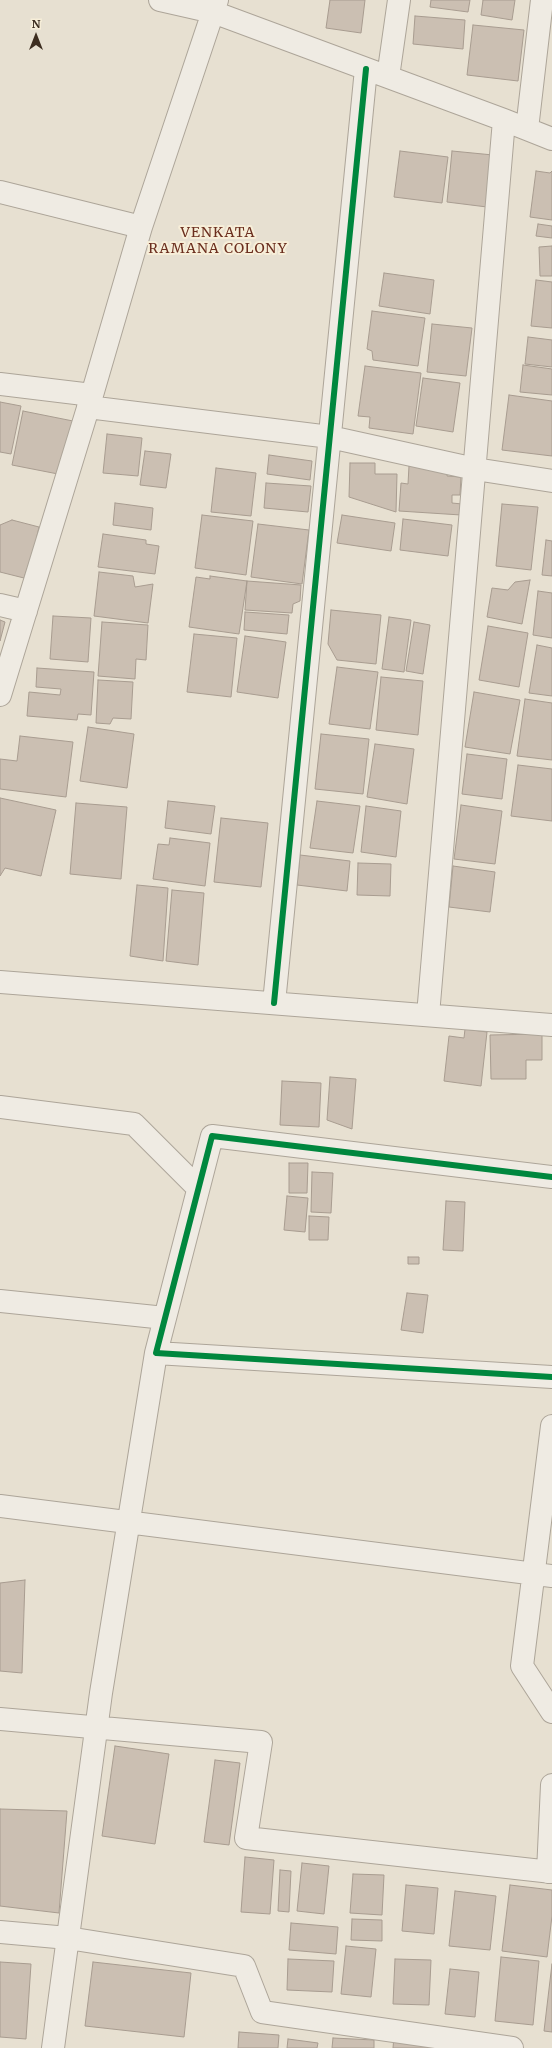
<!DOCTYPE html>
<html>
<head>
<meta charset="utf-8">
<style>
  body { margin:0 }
  #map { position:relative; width:552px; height:2048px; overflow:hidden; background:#e7e0d1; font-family:Merriweather,serif }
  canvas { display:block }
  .north { position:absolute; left:16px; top:16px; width:40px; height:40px; -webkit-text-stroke:3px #f7eed8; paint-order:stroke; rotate:0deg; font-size:11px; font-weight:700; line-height:16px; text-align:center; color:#3d2e20 }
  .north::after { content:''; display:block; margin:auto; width:14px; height:18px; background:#3d2e20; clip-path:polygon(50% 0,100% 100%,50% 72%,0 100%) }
</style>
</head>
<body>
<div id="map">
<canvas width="552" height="2048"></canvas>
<div class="north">N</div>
</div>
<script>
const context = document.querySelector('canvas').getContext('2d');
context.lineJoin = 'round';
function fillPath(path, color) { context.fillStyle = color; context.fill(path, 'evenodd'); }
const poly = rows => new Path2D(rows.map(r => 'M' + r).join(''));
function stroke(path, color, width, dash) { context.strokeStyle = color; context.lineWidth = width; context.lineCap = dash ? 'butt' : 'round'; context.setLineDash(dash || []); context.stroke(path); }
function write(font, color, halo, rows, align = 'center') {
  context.font = font + ' Merriweather,serif'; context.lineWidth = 4; context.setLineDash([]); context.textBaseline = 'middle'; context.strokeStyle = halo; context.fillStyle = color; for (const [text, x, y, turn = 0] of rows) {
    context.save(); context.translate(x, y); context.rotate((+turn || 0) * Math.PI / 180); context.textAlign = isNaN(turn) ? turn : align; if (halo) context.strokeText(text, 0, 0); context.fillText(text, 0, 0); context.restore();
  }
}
const building = poly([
  [330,0,365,0,361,33,326,28,330,0],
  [431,0,470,0,468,12,430,7,431,0],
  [483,0,515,0,512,20,481,15,483,0],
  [415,16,465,20,463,49,413,44,415,16],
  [473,25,524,30,518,81,467,75,473,25],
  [400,151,448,157,442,203,394,197,400,151],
  [452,151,493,155,487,207,447,202,452,151],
  [536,171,550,173,552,171,552,220,530,217,536,171],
  [538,224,552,226,552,238,536,236,538,224],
  [552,246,552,276,540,276,539,247,552,246],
  [384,273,434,280,430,314,379,306,384,273],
  [536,280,552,282,552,328,531,326,536,280],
  [372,311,425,318,418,366,373,360,372,351,367,349,372,311],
  [432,324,472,328,466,376,427,372,432,324],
  [528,337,552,340,552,367,525,364,528,337],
  [523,365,552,369,552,395,520,392,523,365],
  [365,366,421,373,413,434,369,428,370,417,358,416,365,366],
  [423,378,460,383,453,432,416,426,423,378],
  [509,395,552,401,552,456,502,450,509,395],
  [0,402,21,406,11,454,0,452,0,402],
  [23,411,73,421,58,474,12,465,23,411],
  [107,434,142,438,138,476,103,473,107,434],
  [145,451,171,454,166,488,140,485,145,451],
  [269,455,312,461,310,480,267,474,269,455],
  [350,463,375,463,375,474,397,474,396,512,349,497,350,463],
  [409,466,448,469,447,476,461,477,460,495,452,495,452,503,462,504,461,515,399,511,401,483,408,484,409,466],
  [216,468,256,473,251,516,211,512,216,468],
  [266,483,311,486,308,512,264,508,266,483],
  [115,503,153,508,151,530,113,525,115,503],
  [502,504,538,507,531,570,496,566,502,504],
  [202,515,253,521,246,575,195,568,202,515],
  [342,515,395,523,391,551,337,543,342,515],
  [403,519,452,525,448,556,400,550,403,519],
  [12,520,39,527,37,536,43,537,36,565,29,563,24,578,0,572,0,525,12,520],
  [258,524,309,530,302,584,251,577,258,524],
  [103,534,146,540,146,544,159,546,155,574,98,567,103,534],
  [546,540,552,541,552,576,542,575,546,540],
  [99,572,133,576,135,587,153,584,148,623,94,616,99,572],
  [210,576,247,581,239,634,189,627,196,577,210,579,210,576],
  [530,580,522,624,487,617,492,588,508,590,515,582,530,580],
  [247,581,301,585,300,601,293,604,292,613,245,610,247,581],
  [538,591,552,593,552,638,533,635,538,591],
  [331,610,381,615,376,664,337,660,328,644,331,610],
  [245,612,289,615,287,634,244,630,245,612],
  [53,616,91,618,88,662,50,659,53,616],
  [389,617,411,620,404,672,382,669,389,617],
  [0,620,5,622,0,641,0,620],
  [102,622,148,625,146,660,136,659,135,679,98,676,102,622],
  [414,622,430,625,423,674,406,671,414,622],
  [488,626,528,633,519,687,479,680,488,626],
  [194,634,237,638,231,697,187,692,194,634],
  [245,636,286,642,278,698,237,692,245,636],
  [537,645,552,648,552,696,529,693,537,645],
  [337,667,378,672,370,729,329,724,337,667],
  [37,668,94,672,91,715,78,714,77,720,27,716,29,692,60,695,61,689,36,687,37,668],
  [381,677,423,681,418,735,376,730,381,677],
  [98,680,133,682,131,719,113,718,110,724,96,723,98,680],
  [474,692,520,700,510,754,465,747,474,692],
  [525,699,552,703,552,760,517,756,525,699],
  [88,727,134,734,127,788,80,781,88,727],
  [321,734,369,739,363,794,315,789,321,734],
  [20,736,73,742,66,797,0,789,0,759,17,761,20,736],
  [375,744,414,749,407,804,367,797,375,744],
  [467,754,507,759,502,799,462,794,467,754],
  [518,765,552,769,552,821,511,816,518,765],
  [0,798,56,810,41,876,5,868,0,876,0,798],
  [168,801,215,806,211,834,165,828,168,801],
  [317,801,360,806,353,853,310,848,317,801],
  [76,803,127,807,121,879,70,874,76,803],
  [461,805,502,811,495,864,454,859,461,805],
  [366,806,401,811,396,857,361,852,366,806],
  [221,818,268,823,261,887,214,882,221,818],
  [170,838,210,843,205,886,153,879,158,844,169,845,170,838],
  [300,855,350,861,347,891,297,885,300,855],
  [358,863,391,864,390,896,357,895,358,863],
  [453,866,495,872,490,912,449,907,453,866],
  [137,885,168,888,163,961,130,956,137,885],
  [172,890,204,893,198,965,166,961,172,890],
  [465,1029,487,1032,481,1086,444,1081,449,1036,464,1038,465,1029],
  [542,1034,542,1060,526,1060,526,1079,491,1079,490,1035,542,1034],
  [330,1077,356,1079,352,1129,327,1120,330,1077],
  [282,1081,321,1083,319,1127,280,1125,282,1081],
  [289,1163,308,1163,307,1193,289,1193,289,1163],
  [312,1172,333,1173,331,1213,311,1212,312,1172],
  [287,1196,308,1198,305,1232,284,1230,287,1196],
  [446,1201,465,1202,463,1251,443,1250,446,1201],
  [309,1216,329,1217,328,1240,309,1240,309,1216],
  [408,1257,419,1257,419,1264,408,1264,408,1257],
  [407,1293,428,1295,423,1333,401,1330,407,1293],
  [25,1580,22,1673,0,1671,0,1583,25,1580],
  [115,1746,169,1754,155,1844,102,1836,115,1746],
  [215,1760,240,1763,229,1845,204,1842,215,1760],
  [0,1809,67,1811,59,1913,0,1906,0,1809],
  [245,1857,274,1860,270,1914,241,1912,245,1857],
  [302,1863,329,1866,324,1914,297,1911,302,1863],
  [280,1870,291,1871,289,1912,278,1911,280,1870],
  [353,1874,384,1875,382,1915,350,1913,353,1874],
  [406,1885,438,1888,434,1934,402,1931,406,1885],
  [510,1885,552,1890,552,1916,547,1957,502,1951,510,1885],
  [455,1891,496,1896,490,1950,449,1946,455,1891],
  [352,1919,382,1920,382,1941,351,1940,352,1919],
  [291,1923,338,1927,336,1954,289,1950,291,1923],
  [346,1946,376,1949,371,1997,341,1994,346,1946],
  [501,1957,539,1961,533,2025,495,2021,501,1957],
  [288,1959,334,1961,332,1992,287,1990,288,1959],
  [395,1959,431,1960,429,2005,393,2004,395,1959],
  [0,1962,31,1964,26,2039,0,2037,0,1962],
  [93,1962,191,1973,184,2037,85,2026,93,1962],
  [552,1964,552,2032,544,2031,552,1964],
  [450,1969,479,1972,475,2017,445,2014,450,1969],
  [239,2032,279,2035,278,2048,238,2048,239,2032],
  [394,2036,433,2038,433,2048,393,2048,394,2036],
  [333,2038,374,2040,374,2048,332,2048,333,2038],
  [288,2039,318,2043,317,2048,287,2048,288,2039]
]);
const minor = poly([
  [160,0,213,12,504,120,552,139],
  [388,77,399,0],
  [527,129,542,0],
  [0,192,141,227],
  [0,384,92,395,0,695],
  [92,395,141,227,217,0],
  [88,407,330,437,475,469,552,481],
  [0,605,26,611],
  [0,982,552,1025],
  [274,1003,366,69],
  [428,1015,504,120],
  [0,1107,134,1124,198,1188],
  [552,1177,212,1136,156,1353,552,1377],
  [0,1301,165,1318],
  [552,1426,522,1666,552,1712],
  [0,1506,552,1576],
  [0,1719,261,1742,246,1838,552,1872],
  [548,1872,552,1785],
  [0,1932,68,1938,244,1966,262,2012,512,2048],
  [53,2048,101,1693,156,1353]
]);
const cycleway = poly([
  [274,1003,366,69],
  [552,1177,212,1136,156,1353,552,1377]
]);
const neighbourhoodNames = [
  ["VENKATA",218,233],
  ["RAMANA COLONY",218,249]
];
fillPath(building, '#cbbfb2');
stroke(building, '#a89c90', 1);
stroke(minor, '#ada599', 24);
stroke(minor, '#efebe3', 22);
stroke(cycleway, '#00873e', 6);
context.letterSpacing = '1px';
write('14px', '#6b2e1e', '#f7eed8', neighbourhoodNames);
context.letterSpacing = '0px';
</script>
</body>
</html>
